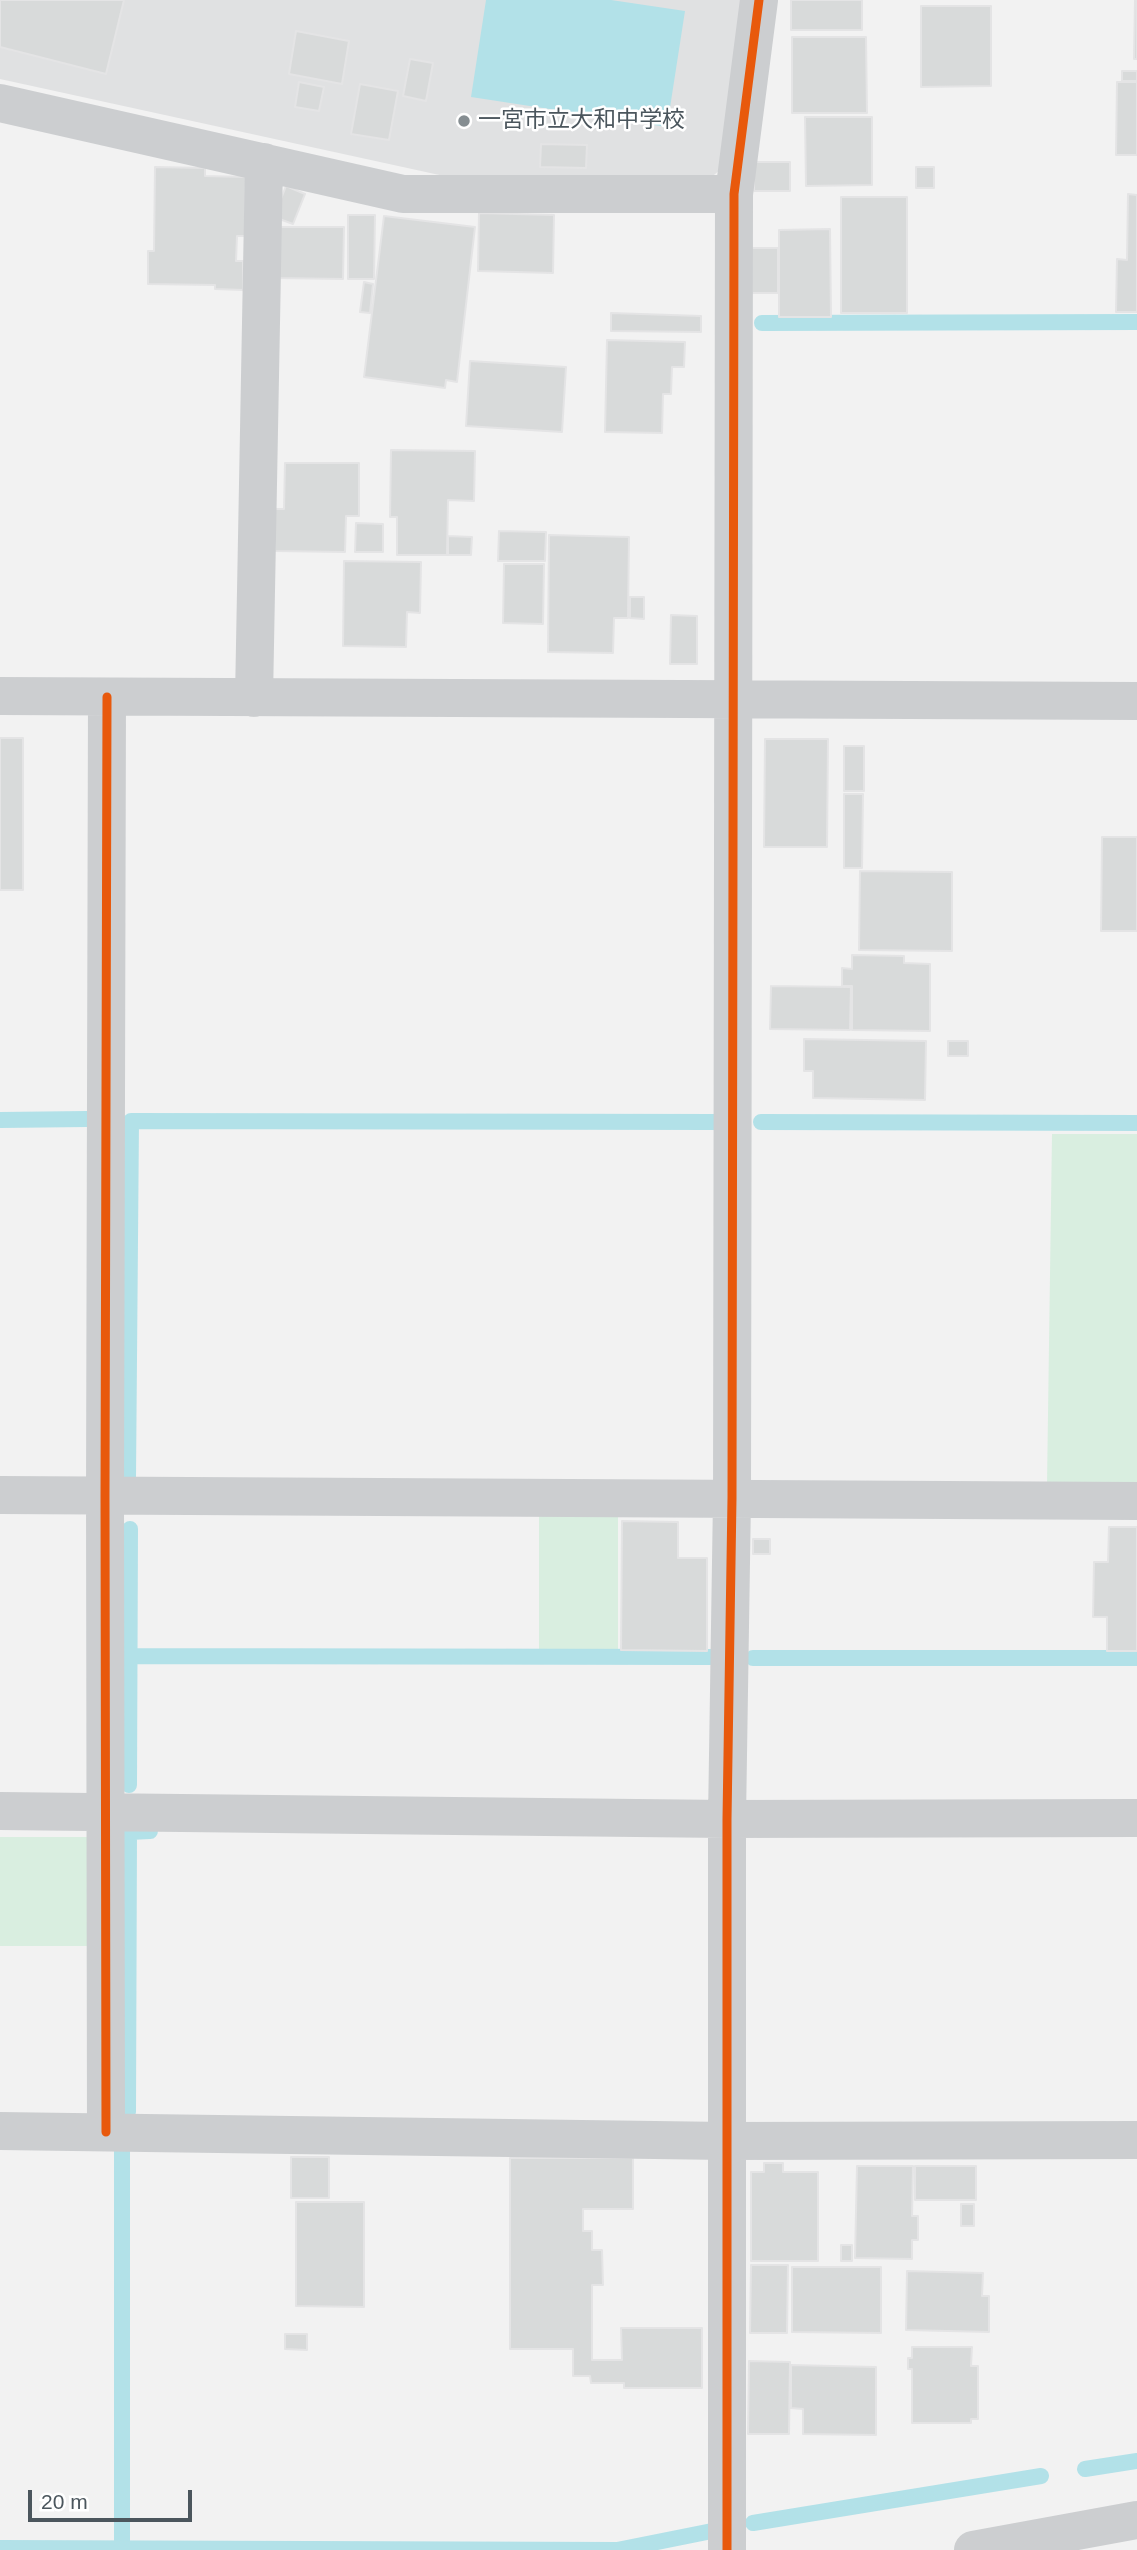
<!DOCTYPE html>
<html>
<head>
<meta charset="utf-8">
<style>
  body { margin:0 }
  #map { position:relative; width:1137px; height:2550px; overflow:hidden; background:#f2f2f2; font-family:Helvetica,sans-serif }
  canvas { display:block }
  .scale { position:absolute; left:28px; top:2490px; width:164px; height:32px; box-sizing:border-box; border:4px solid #4b565d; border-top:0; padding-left:9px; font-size:21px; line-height:24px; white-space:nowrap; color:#4b565d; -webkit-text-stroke:5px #fff; paint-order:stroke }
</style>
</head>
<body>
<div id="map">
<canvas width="1137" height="2550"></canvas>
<div class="scale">20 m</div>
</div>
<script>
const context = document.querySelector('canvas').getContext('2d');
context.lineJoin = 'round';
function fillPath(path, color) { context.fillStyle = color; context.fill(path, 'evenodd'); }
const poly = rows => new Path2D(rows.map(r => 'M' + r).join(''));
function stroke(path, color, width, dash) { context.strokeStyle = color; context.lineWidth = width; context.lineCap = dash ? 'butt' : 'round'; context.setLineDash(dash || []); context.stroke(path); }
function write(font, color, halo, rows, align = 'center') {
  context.font = font + ' Helvetica,"Noto Sans JP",sans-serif'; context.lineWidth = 5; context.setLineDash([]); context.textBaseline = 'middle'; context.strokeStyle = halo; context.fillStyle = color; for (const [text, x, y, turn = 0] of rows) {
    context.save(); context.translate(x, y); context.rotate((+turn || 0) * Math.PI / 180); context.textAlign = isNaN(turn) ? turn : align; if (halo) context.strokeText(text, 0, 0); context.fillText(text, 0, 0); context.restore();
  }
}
const education = poly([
  [0,0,747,0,727,164,708,180,444,176,0,79]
]);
const green = poly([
  [1052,1134,1137,1134,1137,1484,1047,1484],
  [539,1514,618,1514,618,1653,539,1653],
  [0,1837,89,1837,89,1946,0,1946]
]);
const water = poly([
  [486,0,611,0,685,11,667,127,471,97]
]);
const stream = poly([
  [762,323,1137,322],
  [0,1120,87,1119],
  [761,1122,1137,1123],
  [128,1477,131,1121,714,1122],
  [130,1656,713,1657],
  [753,1658,1137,1658],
  [129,1785,130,1529],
  [128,2112,129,1832,150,1831],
  [122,2147,122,2550],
  [1085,2469,1137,2461],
  [753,2523,1041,2476],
  [0,2548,618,2550],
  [617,2550,712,2531]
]);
const building = poly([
  [0,0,124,0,106,74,0,47,0,0],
  [791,0,862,0,862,30,791,30,791,0],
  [1135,0,1137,0,1137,59,1134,59,1135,0],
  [921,6,991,6,991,86,921,87,921,6],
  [296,31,349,41,342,84,289,74,296,31],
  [792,37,866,37,867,113,792,113,792,37],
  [410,59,433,63,426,101,403,96,410,59],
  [1122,71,1137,71,1137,81,1122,81,1122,71],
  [299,82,324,87,319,111,295,107,299,82],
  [1117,82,1137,82,1137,155,1116,155,1117,82],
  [360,84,398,91,389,140,351,134,360,84],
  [805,117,872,117,872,185,806,186,805,117],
  [541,144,587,145,586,168,540,167,541,144],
  [754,162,790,162,790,191,754,191,754,162],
  [155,167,205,168,205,176,246,177,245,236,237,236,236,261,243,261,243,290,215,289,215,285,148,284,148,251,154,251,155,167],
  [916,167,934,167,934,188,916,188,916,167],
  [286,186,305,194,293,224,274,217,286,186],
  [1128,194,1137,195,1137,312,1116,312,1117,259,1127,260,1128,194],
  [841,197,907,197,907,313,841,313,841,197],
  [479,213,554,215,553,273,478,271,479,213],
  [348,215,375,215,374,279,348,279,348,215],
  [384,216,475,227,457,382,446,380,445,388,364,377,384,216],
  [274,227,344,227,343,279,273,278,274,227],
  [830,229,831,317,779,317,779,230,830,229],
  [751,248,778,248,778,293,752,293,751,248],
  [364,282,373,284,370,313,360,312,364,282],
  [611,313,701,316,701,332,611,331,611,313],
  [607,340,685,342,684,367,672,367,671,394,663,394,662,433,605,432,607,340],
  [470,361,566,367,562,432,466,426,470,361],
  [391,450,475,451,474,501,448,500,447,555,397,555,397,517,390,517,391,450],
  [285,463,359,463,359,516,346,516,345,552,275,551,275,509,284,509,285,463],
  [356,523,383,524,383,552,355,552,356,523],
  [499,531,546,532,545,561,498,561,499,531],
  [549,535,629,537,628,618,614,618,613,653,548,652,549,535],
  [448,536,472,537,471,555,448,555,448,536],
  [344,561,421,562,420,613,407,612,406,647,343,646,344,561],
  [504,564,544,564,543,624,503,623,504,564],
  [630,597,644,597,644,619,630,618,630,597],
  [671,615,697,616,697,664,670,664,671,615],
  [0,738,23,738,23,890,0,890,0,738],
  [765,739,828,739,827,847,764,847,765,739],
  [844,746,864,746,864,791,844,791,844,746],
  [844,794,863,794,862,868,844,868,844,794],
  [1102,837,1137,837,1137,931,1101,931,1102,837],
  [860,871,952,872,952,951,859,950,860,871],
  [852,955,904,956,904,963,930,964,930,1031,852,1030,852,986,842,986,842,968,852,969,852,955],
  [771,986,851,987,850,1030,770,1029,771,986],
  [804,1039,926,1041,925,1100,813,1098,813,1071,804,1071,804,1039],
  [948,1041,968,1041,968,1056,948,1056,948,1041],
  [622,1521,678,1522,678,1558,707,1558,707,1651,621,1650,622,1521],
  [1109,1527,1137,1527,1137,1651,1107,1651,1107,1617,1093,1617,1094,1562,1108,1562,1109,1527],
  [753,1539,770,1539,770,1554,753,1554,753,1539],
  [291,2157,329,2157,329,2198,291,2198,291,2157],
  [510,2158,633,2158,633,2209,583,2209,583,2231,592,2231,592,2250,602,2250,603,2285,592,2285,592,2360,622,2360,621,2328,702,2328,702,2388,624,2388,624,2383,591,2383,590,2376,573,2376,573,2349,510,2349,510,2158],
  [764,2163,783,2163,783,2172,818,2172,818,2261,751,2261,751,2172,764,2172,764,2163],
  [857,2166,913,2166,912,2216,918,2216,918,2240,912,2240,912,2259,855,2258,857,2166],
  [915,2166,976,2166,976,2200,915,2200,915,2166],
  [296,2202,364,2202,364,2307,296,2306,296,2202],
  [961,2204,974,2204,974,2226,961,2226,961,2204],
  [841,2245,852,2245,852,2261,841,2261,841,2245],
  [751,2265,788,2265,787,2333,750,2333,751,2265],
  [792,2267,881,2267,881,2333,792,2332,792,2267],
  [907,2271,983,2273,982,2296,989,2296,989,2332,906,2330,907,2271],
  [285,2334,307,2334,307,2350,285,2349,285,2334],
  [912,2347,972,2347,971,2366,978,2366,978,2419,971,2419,971,2423,912,2423,912,2369,908,2369,908,2358,912,2358,912,2347],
  [749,2361,790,2362,789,2434,748,2434,749,2361],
  [791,2365,876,2367,876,2435,803,2434,803,2409,791,2408,791,2365]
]);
const minor = poly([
  [0,103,403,194,734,194],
  [0,696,1137,701],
  [254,698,264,162],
  [0,1495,1137,1501],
  [0,1811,727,1819,1137,1818],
  [0,2131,727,2141,1137,2140],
  [106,2132,105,1495,107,697],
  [727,2550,727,1819,732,1498,734,194,759,0],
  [973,2550,1137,2520]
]);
const cycleway = poly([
  [106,2132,105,1495,107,697],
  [727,2550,727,1819,732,1498,734,194,759,0]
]);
const markers = [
  [464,121,7,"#858d91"]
];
const poiNames = [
  ["一宮市立大和中学校",478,121]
];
fillPath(education, '#e0e1e2');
fillPath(green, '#d9eee0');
fillPath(water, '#b2e1e8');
stroke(stream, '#b2e1e8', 16);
fillPath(building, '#d8dada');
stroke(building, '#e4e4e5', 2);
stroke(minor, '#ccced0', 38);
stroke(cycleway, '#e8590c', 9);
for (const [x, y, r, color] of markers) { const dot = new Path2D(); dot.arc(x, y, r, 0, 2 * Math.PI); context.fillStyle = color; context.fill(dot); stroke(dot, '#fff', 2.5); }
write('23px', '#4b565d', '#fff', poiNames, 'left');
</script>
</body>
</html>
